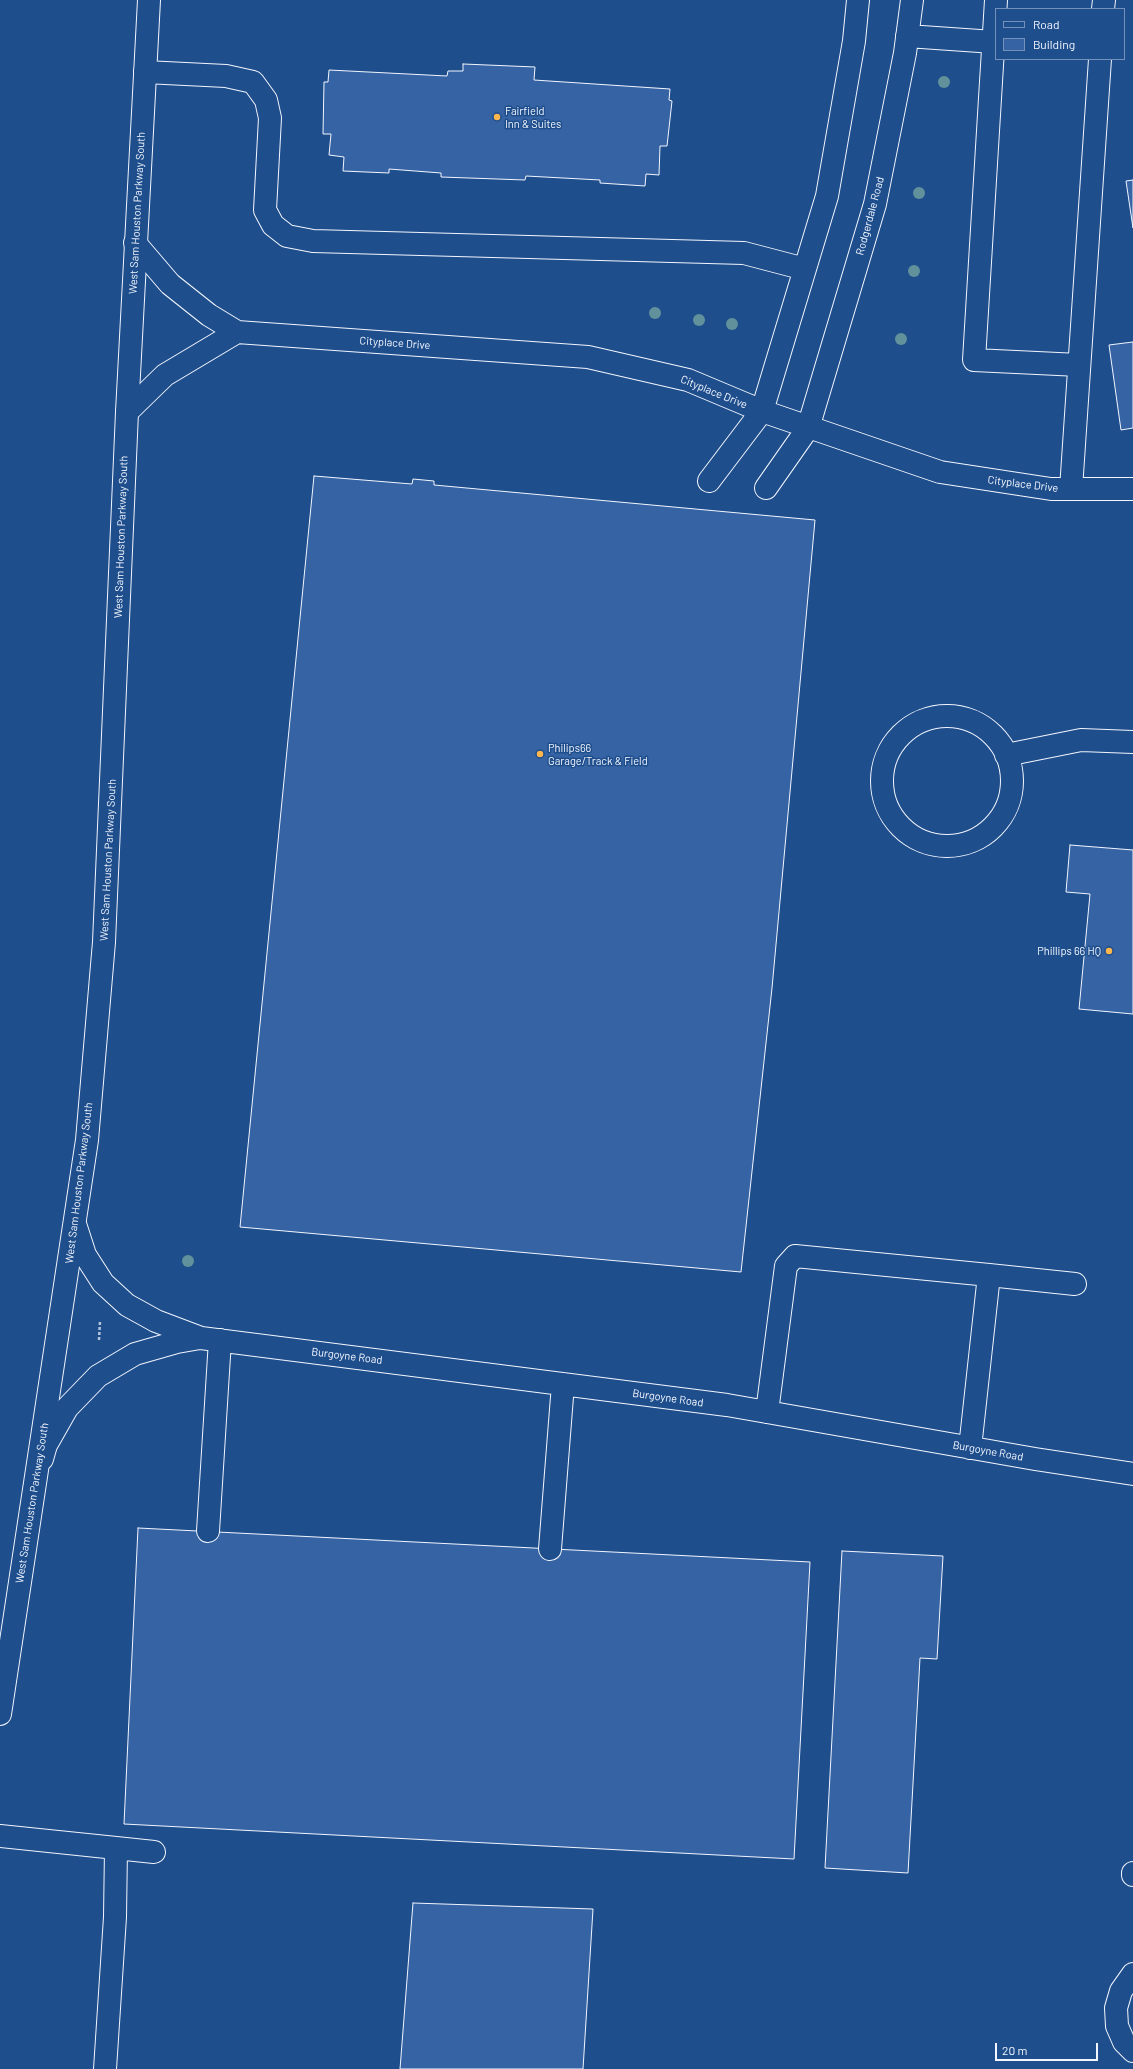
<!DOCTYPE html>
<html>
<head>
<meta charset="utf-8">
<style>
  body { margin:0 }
  #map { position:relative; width:1133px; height:2069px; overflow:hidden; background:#1f4e8c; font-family:Barlow,sans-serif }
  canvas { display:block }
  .legend { position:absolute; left:995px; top:8px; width:130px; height:52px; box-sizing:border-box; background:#1f4e8c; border:1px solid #7391ba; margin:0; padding:5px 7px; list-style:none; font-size:12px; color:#f2f6ff }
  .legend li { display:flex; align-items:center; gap:8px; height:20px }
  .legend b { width:20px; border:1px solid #7391ba }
  .scale { position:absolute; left:995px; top:2043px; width:103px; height:18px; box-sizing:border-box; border:2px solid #f2f6ff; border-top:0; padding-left:5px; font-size:12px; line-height:14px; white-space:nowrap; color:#f2f6ff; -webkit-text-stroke:3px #1f4e8c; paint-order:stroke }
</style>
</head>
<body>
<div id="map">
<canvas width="1133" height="2069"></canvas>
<ul class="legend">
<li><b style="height:5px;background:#1f4e8c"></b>Road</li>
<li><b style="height:11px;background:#3563a3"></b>Building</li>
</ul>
<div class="scale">20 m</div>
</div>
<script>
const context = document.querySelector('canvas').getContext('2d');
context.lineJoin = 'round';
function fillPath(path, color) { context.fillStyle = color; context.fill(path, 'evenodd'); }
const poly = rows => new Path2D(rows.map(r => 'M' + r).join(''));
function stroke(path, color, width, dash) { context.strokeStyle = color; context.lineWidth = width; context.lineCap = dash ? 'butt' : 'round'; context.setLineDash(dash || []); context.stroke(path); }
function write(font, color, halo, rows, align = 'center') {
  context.font = font + ' Barlow,sans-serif'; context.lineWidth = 3; context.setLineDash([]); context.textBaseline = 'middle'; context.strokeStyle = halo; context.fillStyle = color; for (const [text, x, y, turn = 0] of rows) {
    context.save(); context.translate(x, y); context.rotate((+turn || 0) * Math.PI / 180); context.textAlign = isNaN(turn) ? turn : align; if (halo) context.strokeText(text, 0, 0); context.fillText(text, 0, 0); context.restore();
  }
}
const building = poly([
  [463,64,535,67,534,80,670,89,669,100,672,101,667,146,660,146,659,175,646,174,645,186,600,183,600,180,526,176,525,180,441,177,441,173,389,169,389,173,343,171,344,157,329,155,331,134,323,134,324,82,328,82,329,70,447,76,448,71,463,71,463,64],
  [1133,180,1133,228,1126,181,1133,180],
  [1133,342,1133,428,1121,430,1109,345,1133,342],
  [314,476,412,484,413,479,434,481,434,485,815,520,772,988,741,1272,240,1227,314,476],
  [1070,845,1133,850,1133,1014,1079,1009,1090,894,1066,892,1070,845],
  [138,1528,810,1562,794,1859,124,1824,138,1528],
  [842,1551,943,1556,937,1659,920,1658,908,1873,825,1868,842,1551],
  [413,1903,593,1909,583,2069,400,2069,413,1903]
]);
const path = poly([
  [99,1340,100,1321]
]);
const minor = poly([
  [996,0,974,360,1079,365],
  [1103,9,1104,0],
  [907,36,994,42],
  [145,72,226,76,253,82,266,100,270,118,265,210,273,225,287,236,313,241,744,253,805,269],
  [135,243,170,284,209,315,237,332,588,357,688,380,762,411,940,472,1051,489,1133,489],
  [127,412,165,375,237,332],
  [709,481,762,411,827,196,854,41,858,0],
  [766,488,808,428,875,204,905,53,912,0],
  [1071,489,1100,59],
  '882 781a65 65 0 1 1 130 0a65 65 0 1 1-130 0Z',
  [1006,755,1081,740,1133,742],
  [75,1224,85,1255,103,1283,127,1305,156,1321,201,1338,727,1405,1035,1459,1133,1474],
  [989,1275,1075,1284],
  [767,1412,786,1266,795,1256,989,1275,970,1448],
  [42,1459,46,1445,67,1408,98,1376,135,1354,177,1342,200,1338],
  [208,1531,220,1340],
  [550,1549,563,1384],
  [0,1836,116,1848,115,1917,105,2069],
  [116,1848,154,1852],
  [1133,1875,1133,1873],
  [1133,1974,1121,1991,1116,2008,1117,2026,1124,2042,1133,2051]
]);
const major = poly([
  [0,1714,87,1140,104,942,127,412,149,0]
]);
const trees = [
  [944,82],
  [919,193],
  [914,271],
  [655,313],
  [699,320],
  [732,324],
  [901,339],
  [188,1261]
];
const markers = [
  [497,117,4,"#ffb74d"],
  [540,754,4,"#ffb74d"],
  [1109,951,4,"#ffb74d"]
];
const poiNames = [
  ["Fairfield",505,111],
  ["Inn & Suites",505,124],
  ["Philips66",548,748],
  ["Garage/Track & Field",548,761],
  ["Phillips 66 HQ",1101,951,"right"]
];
const streetNames = [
  ["West Sam Houston Parkway South",137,213,-87],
  ["Rodgerdale Road",870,216,-75],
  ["Cityplace Drive",395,343,4],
  ["Cityplace Drive",714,392,22],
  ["Cityplace Drive",1023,484,7],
  ["West Sam Houston Parkway South",121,537,-88],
  ["West Sam Houston Parkway South",108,860,-87],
  ["West Sam Houston Parkway South",79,1183,-83],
  ["Burgoyne Road",347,1356,7],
  ["Burgoyne Road",668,1398,8],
  ["Burgoyne Road",988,1451,10],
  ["West Sam Houston Parkway South",32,1503,-81]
];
fillPath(building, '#3563a3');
stroke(building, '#f2f6ff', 1);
stroke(minor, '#f2f6ff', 24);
stroke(major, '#f2f6ff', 24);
stroke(path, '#b3c4dc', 2.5, [3, 2]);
stroke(minor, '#1f4e8c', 22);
stroke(major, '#1f4e8c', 22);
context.fillStyle = '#61919a';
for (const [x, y] of trees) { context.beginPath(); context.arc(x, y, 6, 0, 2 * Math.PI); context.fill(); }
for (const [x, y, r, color] of markers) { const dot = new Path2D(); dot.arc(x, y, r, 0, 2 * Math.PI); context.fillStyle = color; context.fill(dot); stroke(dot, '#1f4e8c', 1.5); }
write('11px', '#f2f6ff', '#1f4e8c', poiNames, 'left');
write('11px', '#f2f6ff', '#1f4e8c', streetNames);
</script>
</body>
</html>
